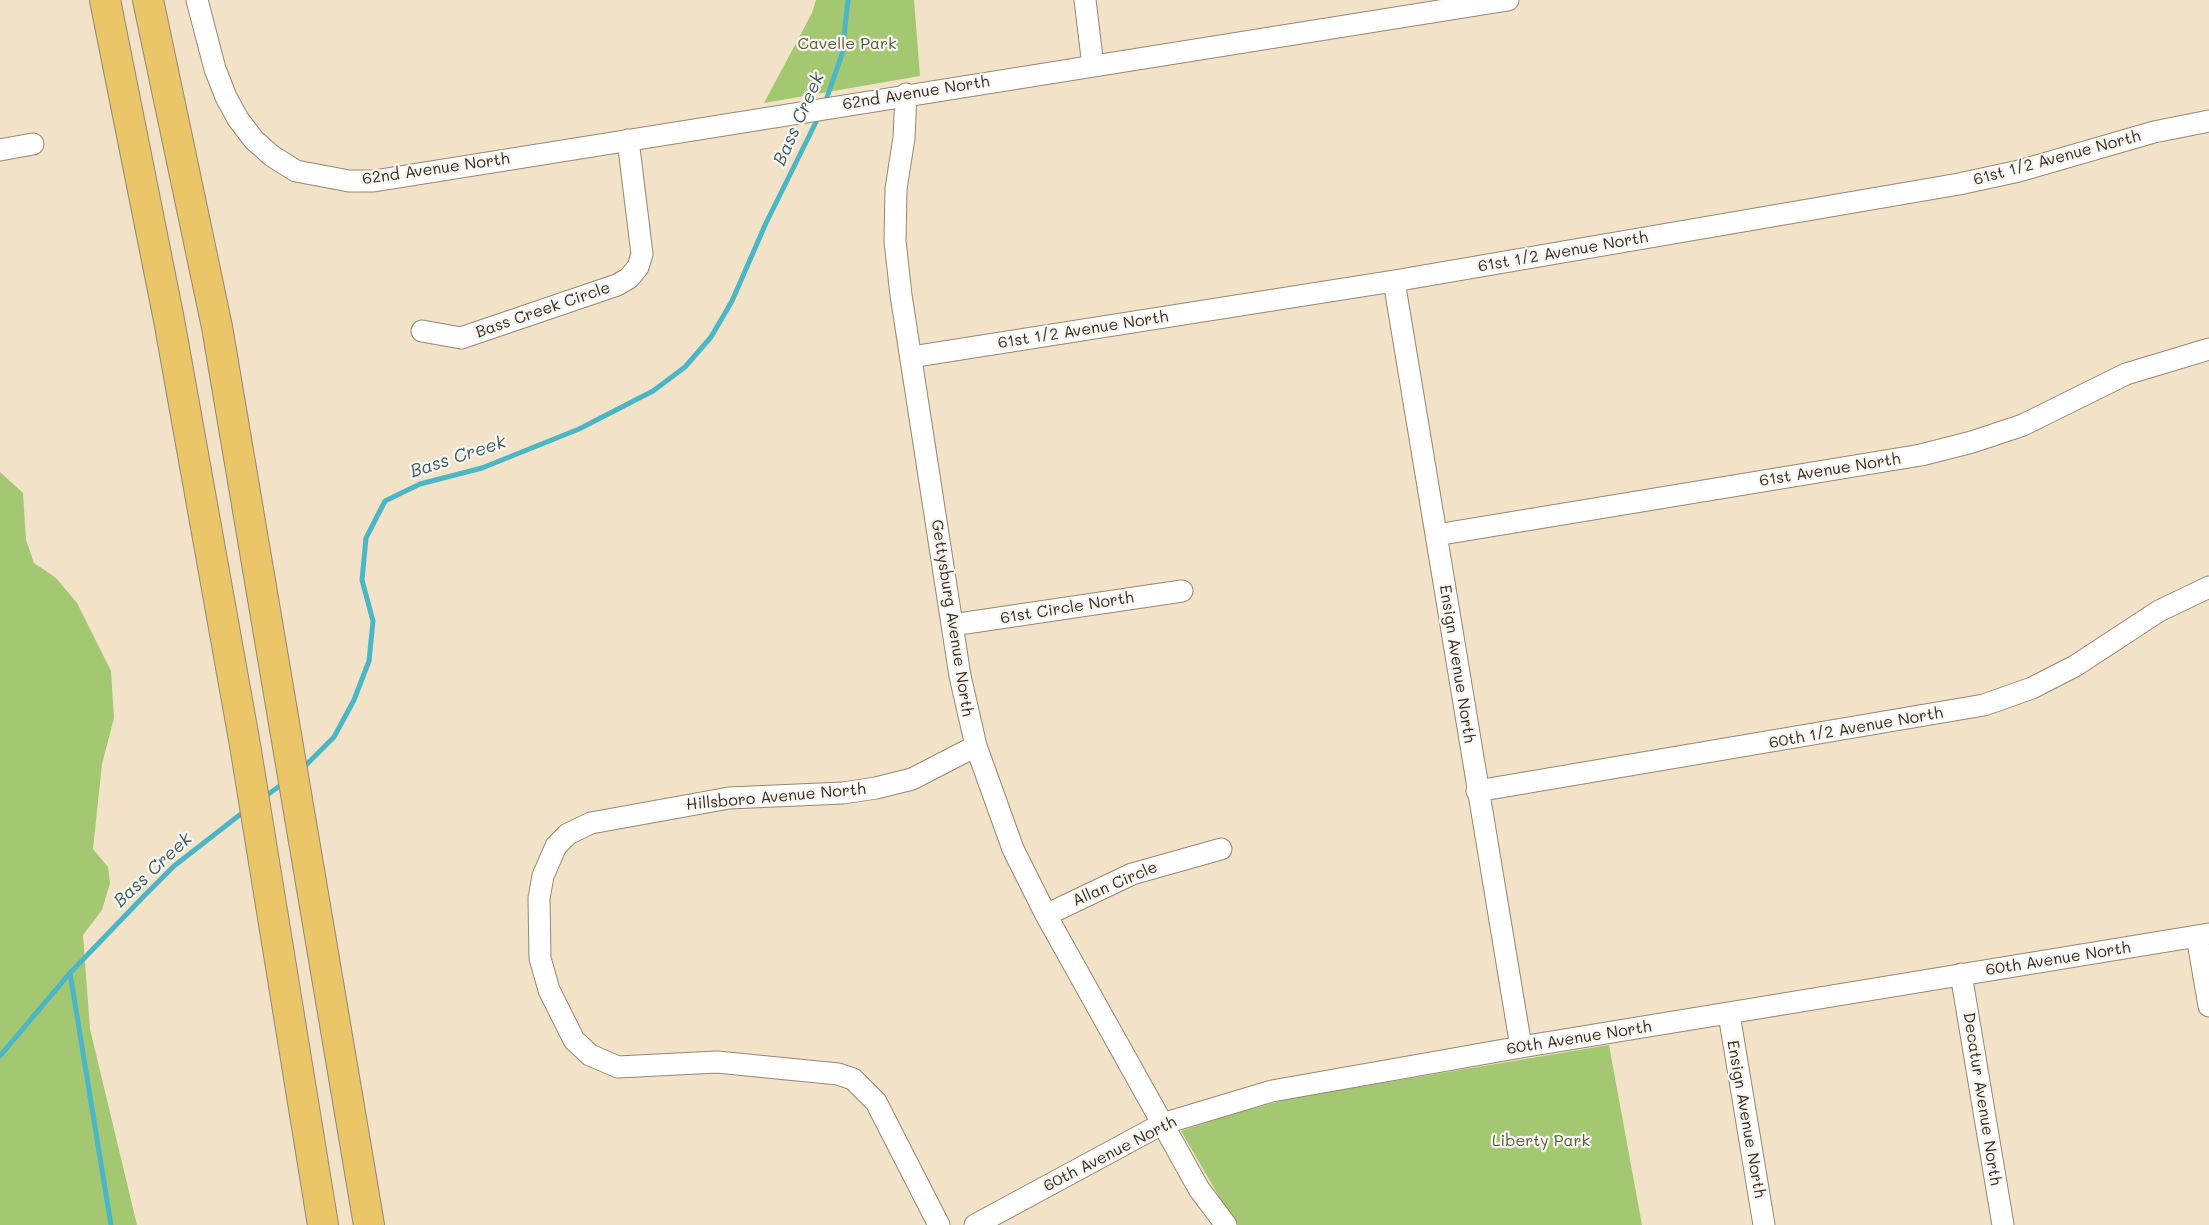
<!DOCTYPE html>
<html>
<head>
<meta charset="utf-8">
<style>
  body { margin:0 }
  canvas { display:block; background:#f2e2c8 }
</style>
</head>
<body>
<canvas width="2209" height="1225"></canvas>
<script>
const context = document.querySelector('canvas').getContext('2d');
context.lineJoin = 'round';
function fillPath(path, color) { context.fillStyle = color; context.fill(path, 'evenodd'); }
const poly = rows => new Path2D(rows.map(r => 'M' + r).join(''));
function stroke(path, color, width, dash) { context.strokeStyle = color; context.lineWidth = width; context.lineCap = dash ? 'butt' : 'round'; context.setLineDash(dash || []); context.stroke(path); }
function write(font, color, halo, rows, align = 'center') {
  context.font = font + ' Mali,sans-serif'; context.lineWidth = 4.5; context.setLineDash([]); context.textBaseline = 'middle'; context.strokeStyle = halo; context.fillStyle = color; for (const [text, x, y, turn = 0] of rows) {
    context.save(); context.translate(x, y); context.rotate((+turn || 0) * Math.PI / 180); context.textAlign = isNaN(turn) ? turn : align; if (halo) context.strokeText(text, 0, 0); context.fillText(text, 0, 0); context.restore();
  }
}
const green = poly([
  [816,0,914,0,920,76,764,103,812,13],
  [0,472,23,493,26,540,34,563,56,578,77,603,111,671,114,718,102,764,93,849,108,867,110,883,102,910,83,935,90,1029,137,1225,0,1225],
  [1609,1045,1642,1225,1238,1225,1228,1212,1181,1131,1236,1113,1292,1098]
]);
const stream = poly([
  [825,103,842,54,848,0],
  [302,769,334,737,354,700,369,661,373,621,362,580,366,538,385,501,420,484,482,468,579,429,653,391,685,367,711,337,732,301,766,223,820,114],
  [263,798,285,782],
  [70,973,111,1225],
  [0,1056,70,973,145,895,174,866,246,810]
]);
const minor = poly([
  [197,0,215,69,226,97,238,119,254,140,272,156,296,171,349,181,374,181,1508,0],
  [1085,0,1093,66],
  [906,94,904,138,896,189,895,241,901,295,960,676,976,746,1013,849,1046,915,1199,1189,1226,1225],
  [0,150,33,144],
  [1394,281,1521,1047],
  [422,331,461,338,617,285,629,278,638,267,642,254,628,140],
  [911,357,1394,281,1959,184,2019,171,2154,132,2209,121],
  [1436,535,1921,455,1972,442,2023,425,2126,374,2209,349],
  [952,625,1182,591],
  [1477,791,1984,705,2032,688,2075,666,2159,611,2209,587],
  [1046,915,1132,874,1221,849],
  [2197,936,2209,1006],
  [1961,974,2003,1225],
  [1729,1014,1764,1225],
  [939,1225,876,1102,853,1079,838,1074,717,1062,618,1067,590,1055,574,1040,549,990,540,958,539,898,543,876,556,846,568,834,591,823,729,798,843,793,876,788,912,779,976,746],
  [975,1225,1162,1124,1272,1091,1521,1047,2209,934]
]);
const highway = poly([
  [105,0,169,320,245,745,323,1225],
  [148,0,217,327,369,1225]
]);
const parkNames = [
  ["Cavelle Park",847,44],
  ["Liberty Park",1541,1141]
];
const streetNames = [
  ["62nd Avenue North",916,93,-9],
  ["61st 1/2 Avenue North",2057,158,-15],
  ["62nd Avenue North",436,169,-8],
  ["61st 1/2 Avenue North",1563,252,-10],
  ["Bass Creek Circle",543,310,-19],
  ["61st 1/2 Avenue North",1083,330,-9],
  ["61st Avenue North",1830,470,-9],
  ["61st Circle North",1067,608,-9],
  ["Gettysburg Avenue North",952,618,81],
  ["Ensign Avenue North",1457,664,81],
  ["60th 1/2 Avenue North",1856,728,-10],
  ["Hillsboro Avenue North",776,797,-5],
  ["Allan Circle",1115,884,-23],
  ["60th Avenue North",2058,959,-9],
  ["60th Avenue North",1579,1038,-9],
  ["Decatur Avenue North",1982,1099,81],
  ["Ensign Avenue North",1746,1119,80],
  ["60th Avenue North",1110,1154,-27]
];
const waterNames = [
  ["Bass Creek",799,119,-66],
  ["Bass Creek",458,457,-18],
  ["Bass Creek",153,870,-43]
];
fillPath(green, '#a4c871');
stroke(stream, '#4bb7c6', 5);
stroke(minor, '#968673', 23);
stroke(highway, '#968673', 32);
stroke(minor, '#fff', 21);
stroke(highway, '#eac669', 30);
write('16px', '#5a5937', '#f6f6f2', parkNames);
write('16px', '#3b2a1e', '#f6f6f2', streetNames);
write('italic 18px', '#415b59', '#f6f6f2', waterNames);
</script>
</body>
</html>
